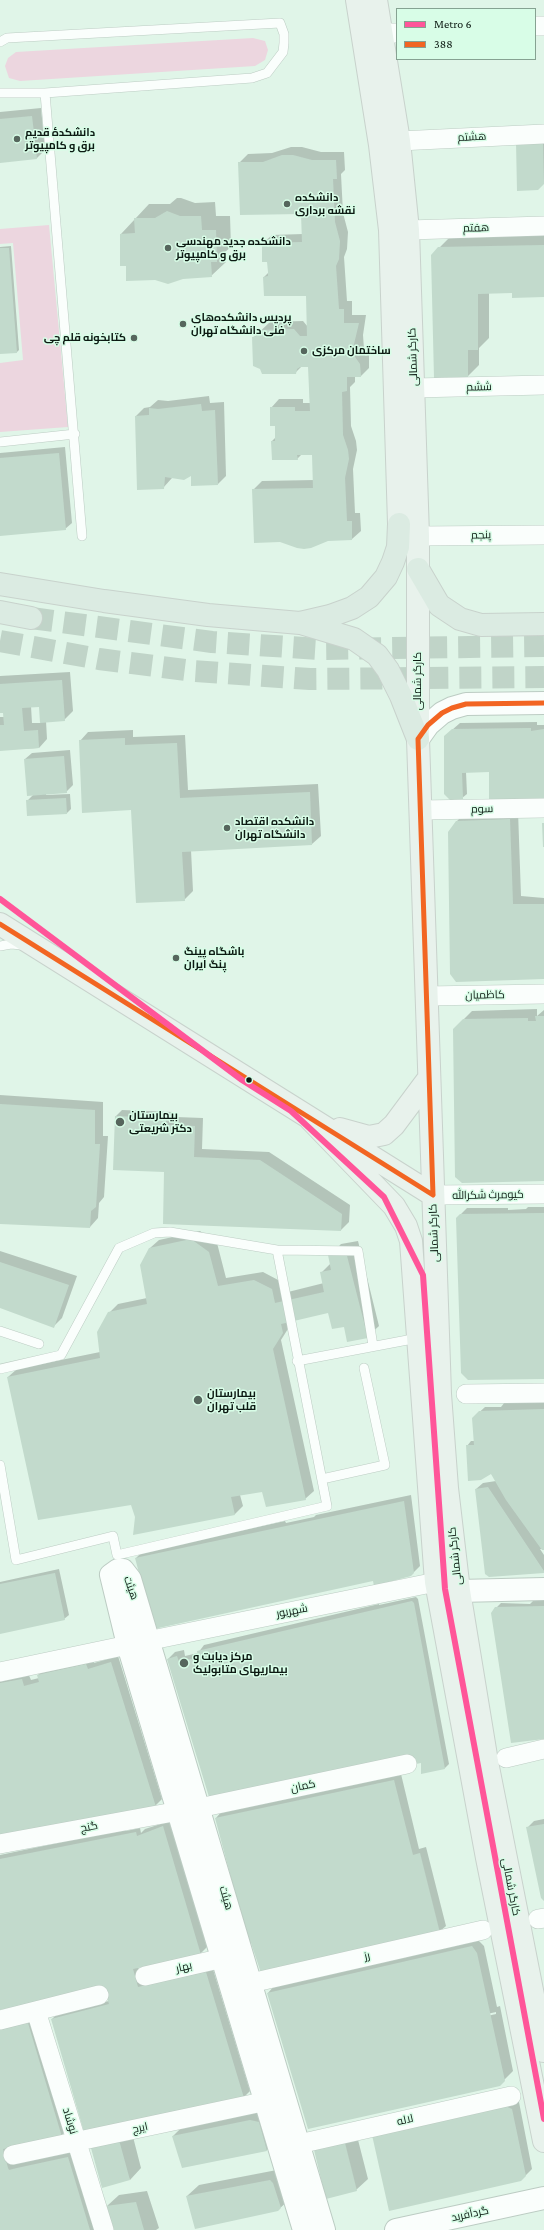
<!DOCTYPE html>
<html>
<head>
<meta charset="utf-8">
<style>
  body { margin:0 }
  #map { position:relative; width:544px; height:2230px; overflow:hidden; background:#e0f5e8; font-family:"Crimson Pro",serif }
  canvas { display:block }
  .legend { position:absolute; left:396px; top:8px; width:140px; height:52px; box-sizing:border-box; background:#d8fde7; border:1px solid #86a292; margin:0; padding:5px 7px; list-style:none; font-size:12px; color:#0c1912 }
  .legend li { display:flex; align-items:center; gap:8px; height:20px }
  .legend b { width:20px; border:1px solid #86a292 }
</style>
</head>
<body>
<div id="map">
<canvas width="544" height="2230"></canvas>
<ul class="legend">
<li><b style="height:5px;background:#f59"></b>Metro 6</li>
<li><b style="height:5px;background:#f26522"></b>388</li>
</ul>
</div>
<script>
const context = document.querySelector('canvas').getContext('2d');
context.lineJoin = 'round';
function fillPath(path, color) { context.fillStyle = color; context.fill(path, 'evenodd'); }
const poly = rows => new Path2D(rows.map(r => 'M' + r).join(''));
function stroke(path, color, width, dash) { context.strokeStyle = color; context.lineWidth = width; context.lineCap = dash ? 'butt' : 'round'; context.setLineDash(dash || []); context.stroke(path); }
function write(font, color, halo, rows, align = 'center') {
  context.font = font + ' "Crimson Pro",Cairo,serif'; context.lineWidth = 3; context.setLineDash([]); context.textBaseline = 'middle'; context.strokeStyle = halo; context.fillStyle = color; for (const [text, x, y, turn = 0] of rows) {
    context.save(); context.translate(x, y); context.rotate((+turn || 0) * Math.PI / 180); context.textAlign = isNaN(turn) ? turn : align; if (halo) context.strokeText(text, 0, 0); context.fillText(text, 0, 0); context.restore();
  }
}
const green = poly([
  [253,38,265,41,268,50,265,60,255,66,20,81,9,78,5,66,8,58,16,52],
  [49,225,68,427,0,432,0,363,23,360,13,243,0,244,0,229]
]);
const shadow = poly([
  [41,108,45,150,37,158,0,162,0,112],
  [544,130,544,183,538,189],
  [291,147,302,147,321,152,344,152,345,170,341,174,343,213,348,232,347,249,344,257,347,301,352,301,352,315,366,315,363,335,364,349,369,355,369,368,361,376,355,376,355,382,350,387,351,426,356,441,357,450,353,469,355,513,360,513,361,531,352,539,328,540,253,490,262,481,314,480,313,454,302,454,297,459,272,441,276,437,276,425,271,408,279,399,303,399,303,403,310,403,309,366,302,366,295,373,253,338,270,322,303,321,308,327,307,295,264,277,269,272,268,261,263,243,272,235,303,234,302,213,239,163,248,154,272,153],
  [177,198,181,198,195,203,215,202,216,216,230,216,231,247,225,252,226,262,211,276,127,265,121,234,149,204,170,204],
  [544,234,544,296,513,292,489,293,489,338,479,348,479,365,468,376,439,248,451,236],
  [11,246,19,350,17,352,0,353,0,247],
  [209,396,210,403,224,402,226,476,218,484,192,475,172,478,163,488,136,416,144,408,150,407,158,400,168,401],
  [65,447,72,523,65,529,0,535,0,453],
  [70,672,73,711,64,720,46,721,47,739,39,748,0,750,0,717,4,717,4,712,0,712,0,676],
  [31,706,40,706,41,723,32,723],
  [537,722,537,725,544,725,544,799,490,771,466,772,467,794,462,798,452,730,460,723],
  [133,730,133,737,185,735,188,790,318,784,321,836,312,844,191,850,193,891,184,900,132,809,80,741,88,732],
  [70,750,73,785,66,792,46,793,46,795,70,794,71,809,67,813,28,815,28,800,34,794,25,759,32,753],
  [518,811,521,896,544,898,544,978,457,821,466,812],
  [537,1009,537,1016,544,1010,544,1180,454,1029,472,1011],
  [0,1095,103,1102,103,1136,108,1136,104,1197,99,1203,98,1218,90,1227,0,1223],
  [122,1110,173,1112,172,1120,176,1117,203,1118,202,1149,269,1152,350,1205,349,1222,341,1230,166,1170,116,1116],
  [528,1207,544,1207,544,1378,457,1218,467,1208,508,1208,508,1210,526,1209],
  [200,1231,217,1243,226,1278,263,1272,280,1281,288,1292,324,1283,321,1273,331,1263,329,1256,341,1244,358,1241,379,1326,367,1337,344,1326,328,1312,291,1320,291,1324,281,1340,314,1491,305,1499,263,1491,240,1495,243,1506,235,1514,136,1517,132,1504,8,1377,17,1369,100,1352,109,1313,118,1304,147,1298,150,1248,159,1240],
  [0,1251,77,1276,62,1318,54,1326,0,1307],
  [544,1401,544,1549,540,1549,544,1555,544,1572,476,1489,483,1483,496,1481,491,1473,467,1446,471,1441,475,1441,473,1418,485,1407,501,1407,505,1402],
  [411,1495,420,1566,411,1575,374,1580,136,1558,142,1552,285,1521,286,1523,314,1517,316,1515],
  [59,1569,69,1615,64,1619,0,1633,0,1582],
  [416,1597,418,1599,449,1764,445,1768,421,1762,168,1659,175,1652,184,1650,185,1656,198,1653,204,1645,379,1604,379,1605],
  [544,1600,544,1738,496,1608,501,1603,530,1604,533,1601],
  [118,1656,162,1799,155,1806,0,1835,0,1678,28,1673,31,1680,39,1678,38,1675,44,1669,93,1658,94,1663],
  [401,1774,419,1849,426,1847,446,1926,439,1932,250,1942,216,1818,222,1811],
  [544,1819,544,1900,528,1827,534,1821],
  [170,1821,207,1947,200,1954,138,1967,140,1972,212,1966,250,2091,244,2097,52,2019,58,2013,109,2001,105,1986,0,2009,0,1855,125,1829,126,1831,140,1828,141,1833,145,1829],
  [478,1940,484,1946,497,2007,500,2006,513,2071,499,2085,268,1993,274,1986],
  [496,2012,496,2014,443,2026,443,2024],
  [35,2017,68,2129,61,2136,74,2151,98,2230,0,2230,0,2027],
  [512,2100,519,2102,532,2169,521,2180,390,2209],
  [262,2109,278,2138,267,2150,182,2166,173,2136,184,2125],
  [131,2129,141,2168,130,2180,103,2136],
  [356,2132,368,2179,356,2190,315,2151],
  [282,2169,290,2199,278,2210,187,2196,199,2185],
  [147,2191,159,2228,156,2230,115,2230,107,2206,119,2195]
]);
const building = poly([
  [32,116,37,159,0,163,0,119],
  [516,142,543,142,544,184,538,190,517,191],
  [282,155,293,155,312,160,336,160,337,179,333,179,335,222,340,241,339,259,336,266,339,309,344,309,344,323,359,323,354,344,355,357,360,364,361,377,347,377,347,391,342,392,343,435,348,450,349,459,345,478,347,521,352,521,352,540,328,541,311,548,304,549,297,548,280,542,254,543,252,489,313,488,312,455,297,455,298,460,272,460,271,441,275,441,275,426,270,426,270,407,295,407,295,411,310,411,308,367,300,367,297,369,296,374,262,374,260,369,253,366,252,337,257,336,260,330,294,329,300,336,307,336,306,296,264,296,263,277,268,276,268,272,267,262,262,262,262,243,302,242,301,214,240,215,238,162,263,162],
  [167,211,180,216,201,216,202,230,216,230,217,262,211,262,212,277,183,279,168,284,155,280,126,281,126,266,120,266,120,234,135,233,134,218,155,218],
  [544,245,544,297,512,298,512,293,478,294,478,350,468,350,468,377,434,378,431,255,438,247],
  [0,248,9,248,17,353,0,354],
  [201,404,202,411,215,410,218,485,191,486,191,476,184,480,165,477,164,489,137,490,135,416,149,415,149,408,158,409],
  [59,453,66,530,0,536,0,458],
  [62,680,65,721,40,723,39,707,22,708,24,731,38,730,39,748,0,751,0,725,4,725,3,713,0,713,0,684],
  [531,728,531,731,544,729,544,800,489,801,489,772,462,773,463,799,450,800,444,794,444,736,452,729],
  [125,738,125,745,177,743,180,798,310,792,312,845,182,852,185,901,136,903,131,810,82,813,79,740],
  [64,756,67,793,27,796,24,759],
  [66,798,67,814,27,816,26,800],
  [510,819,513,904,544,904,544,979,456,982,450,974,448,832,456,821],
  [542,823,544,823,544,847,543,847],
  [535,1016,544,1016,544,1181,462,1183,455,1177,453,1029,463,1019,528,1018,528,1021,536,1021],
  [0,1104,95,1110,95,1144,100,1144,96,1207,91,1211,90,1228,0,1224],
  [115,1116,166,1118,166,1125,195,1126,194,1157,260,1160,342,1214,341,1231,163,1224,164,1172,113,1170],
  [544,1213,544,1379,468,1380,461,1373,456,1218,460,1214],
  [191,1239,209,1252,218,1286,254,1280,272,1289,275,1303,324,1292,320,1272,331,1270,328,1255,346,1252,368,1338,347,1342,344,1327,332,1329,328,1313,281,1324,283,1333,273,1349,306,1500,266,1507,262,1492,231,1497,235,1515,133,1535,135,1517,131,1505,38,1520,7,1377,100,1358,97,1332,108,1312,147,1304,140,1265,149,1248],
  [0,1262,69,1285,54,1328,0,1308],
  [544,1409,544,1550,542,1550,506,1500,491,1474,481,1480,468,1481,466,1445,474,1445,472,1418,479,1411],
  [488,1487,544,1571,544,1573,489,1577,485,1574,475,1489],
  [404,1501,414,1573,411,1576,374,1586,373,1581,154,1629,135,1558],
  [55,1573,65,1620,0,1634,0,1584],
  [412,1601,414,1603,445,1769,421,1774,421,1763,391,1769,209,1797,167,1659,177,1656,179,1662,198,1657,197,1651],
  [544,1606,544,1739,511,1743,491,1613,495,1607],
  [111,1662,156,1807,0,1835,0,1683,22,1679,24,1686,39,1682,37,1675,86,1664,88,1669],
  [394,1780,413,1855,420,1853,440,1933,261,1973,251,1943,249,1943,248,1941,215,1818],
  [544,1824,544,1901,541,1898,526,1827],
  [163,1826,201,1955,133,1969,138,1987,206,1972,244,2098,84,2132,51,2019,109,2004,104,1987,0,2010,0,1859,136,1832,137,1836],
  [472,1946,477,1953,505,2081,500,2086,308,2129,267,1993],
  [28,2023,62,2137,3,2149,8,2168,9,2170,17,2168,68,2157,90,2230,0,2230,0,2030],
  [505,2106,512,2109,526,2176,521,2181,389,2211,372,2135],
  [250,2120,259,2122,267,2151,182,2168,172,2136],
  [119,2140,130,2180,102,2188,91,2148],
  [345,2143,357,2191,326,2199,314,2150],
  [270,2180,273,2183,281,2208,278,2211,195,2229,186,2196],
  [136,2202,144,2230,114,2230,106,2206]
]);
const highwayTunnel = poly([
  [31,618,212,642,319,649,544,646],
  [0,641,99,659,194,671,310,679,544,677]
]);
const lane = poly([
  [0,42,7,38,280,23,284,34,284,43,283,52,267,73,252,78,45,93,0,93],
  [45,93,82,536],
  [0,442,75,434],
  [0,946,11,944,22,945],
  [0,1331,39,1344],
  [297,1361,418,1338],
  [0,1369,61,1355,119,1248,154,1233,170,1232,277,1250,358,1251,373,1346],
  [0,1465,16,1560,113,1536,117,1555,327,1506,277,1250],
  [322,1479,385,1465,364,1368]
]);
const street = poly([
  [535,26,544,26],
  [382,33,397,33],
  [399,141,544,134],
  [408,230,544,226],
  [414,388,544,385],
  [418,536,544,535],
  [420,810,544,808],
  [426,996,544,994],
  [433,1195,544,1194],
  [466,1394,544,1393],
  [147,1641,436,1582],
  [0,1672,128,1645],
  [506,1758,544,1749],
  [199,1808,407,1764],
  [0,1844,179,1811],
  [538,1919,544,1918],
  [145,1976,223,1958],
  [251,1983,483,1930],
  [36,2011,104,2230],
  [0,2020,99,1995],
  [299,2144,511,2096],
  [13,2155,267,2101]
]);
const secondary = poly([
  [418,739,428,725,442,713,452,708,466,704,544,703],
  [459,1591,544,1589],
  [304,2230,128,1645,111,1575,118,1570,123,1570,130,1579,324,2230],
  [396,2230,544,2198]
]);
const primary = poly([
  [357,0,380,145,390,230,399,524],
  [376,0,399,141,408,230,418,536,418,739,440,1394,447,1488,459,1591,487,1762,544,2051],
  [0,924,433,1195],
  [310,1119,394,1206,406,1226,411,1241,436,1582,487,1858,544,2141],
  [340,1129,369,1137,384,1134,394,1125,429,1078]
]);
const highway = poly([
  [418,569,439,605,460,619,481,625,544,624],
  [0,584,104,601,208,615,300,623,330,616,352,608,369,597,386,577,393,562,398,547,399,524],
  [0,612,31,618],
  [304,624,354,639,377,655,388,670,401,696,418,739]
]);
const bus1 = poly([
  [0,924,433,1195],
  [433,1195,418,739,428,725,442,713,452,708,466,704,544,703]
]);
const metro1 = poly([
  [0,899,242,1080,291,1111,384,1197,423,1275,445,1589,544,2119]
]);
const markers = [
  [17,139,4,"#56665d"],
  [287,204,4,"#56665d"],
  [168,248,4,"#56665d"],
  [183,324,4,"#56665d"],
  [134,338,4,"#56665d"],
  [304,351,4,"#56665d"],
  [227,828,4,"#56665d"],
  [176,958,4,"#56665d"],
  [249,1080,3.5,"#0c1912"],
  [120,1122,5,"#56665d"],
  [198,1400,5,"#56665d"],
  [184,1663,5,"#56665d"]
];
const poiNames = [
  ["دانشکدهٔ قدیم",25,133],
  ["برق و کامپیوتر",25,146],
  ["دانشکده",295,198],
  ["نقشه برداری",295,211],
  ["دانشکده جدید مهندسی",176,242],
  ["برق و کامپیوتر",176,255],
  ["پردیس دانشکده‌های",191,318],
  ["فنی دانشگاه تهران",191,331],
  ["کتابخونه قلم چی",126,338,"right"],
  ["ساختمان مرکزی",312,351],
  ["دانشکده اقتصاد",235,822],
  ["دانشگاه تهران",235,835],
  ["باشگاه پینگ",184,952],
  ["پنگ ایران",184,965],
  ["بیمارستان",129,1116],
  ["دکتر شریعتی",129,1129],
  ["بیمارستان",207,1394],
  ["قلب تهران",207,1407],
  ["مرکز دیابت و",193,1657],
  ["بیماریهای متابولیک",193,1670]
];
const streetNames = [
  ["هشتم",472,137,-3],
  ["هفتم",476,228,-1],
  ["کارگر شمالی",413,357,-92],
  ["ششم",479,387,-1],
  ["پنجم",481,535,-1],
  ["کارگر شمالی",418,681,-90],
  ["سوم",482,809,-1],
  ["کاظمیان",485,995,-1],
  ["کیومرث شکرالله",488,1195,-1],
  ["کارگر شمالی",434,1233,-92],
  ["کارگر شمالی",455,1556,-96],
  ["هیئت",131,1588,70],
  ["شهریور",292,1611,-11],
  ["کمان",303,1786,-12],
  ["گنج",89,1827,-10],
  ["کارگر شمالی",511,1887,79],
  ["هیئت",226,1898,74],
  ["رز",367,1956,-13],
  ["بهار",184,1967,-13],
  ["لاله",405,2120,-13],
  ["نوشاد",70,2121,73],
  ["ایرج",140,2128,-12],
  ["گردآفرید",470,2214,-12]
];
fillPath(green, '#ecd6df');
fillPath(shadow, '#0003');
fillPath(building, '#c2dacc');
stroke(highwayTunnel, '#c0d4c8', 22, [22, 11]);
stroke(lane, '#bcccc3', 10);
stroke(street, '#bcccc3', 20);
stroke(secondary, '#bcccc3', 24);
stroke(primary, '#c8d2cc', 24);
stroke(highway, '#c8d2cc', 24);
stroke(lane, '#fafefc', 9);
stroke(street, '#fafefc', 19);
stroke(secondary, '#fafefc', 22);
stroke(primary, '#e8f2ec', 22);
stroke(highway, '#dbebe2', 22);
stroke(bus1, '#f26522', 5);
stroke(metro1, '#f59', 6);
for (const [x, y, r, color] of markers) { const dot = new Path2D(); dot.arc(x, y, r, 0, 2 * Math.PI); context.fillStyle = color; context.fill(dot); stroke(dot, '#d8fde7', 1.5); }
write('bold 11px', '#0c1912', '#d8fde7', poiNames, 'left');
write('11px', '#0c1912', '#d8fde7', streetNames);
</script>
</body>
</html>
